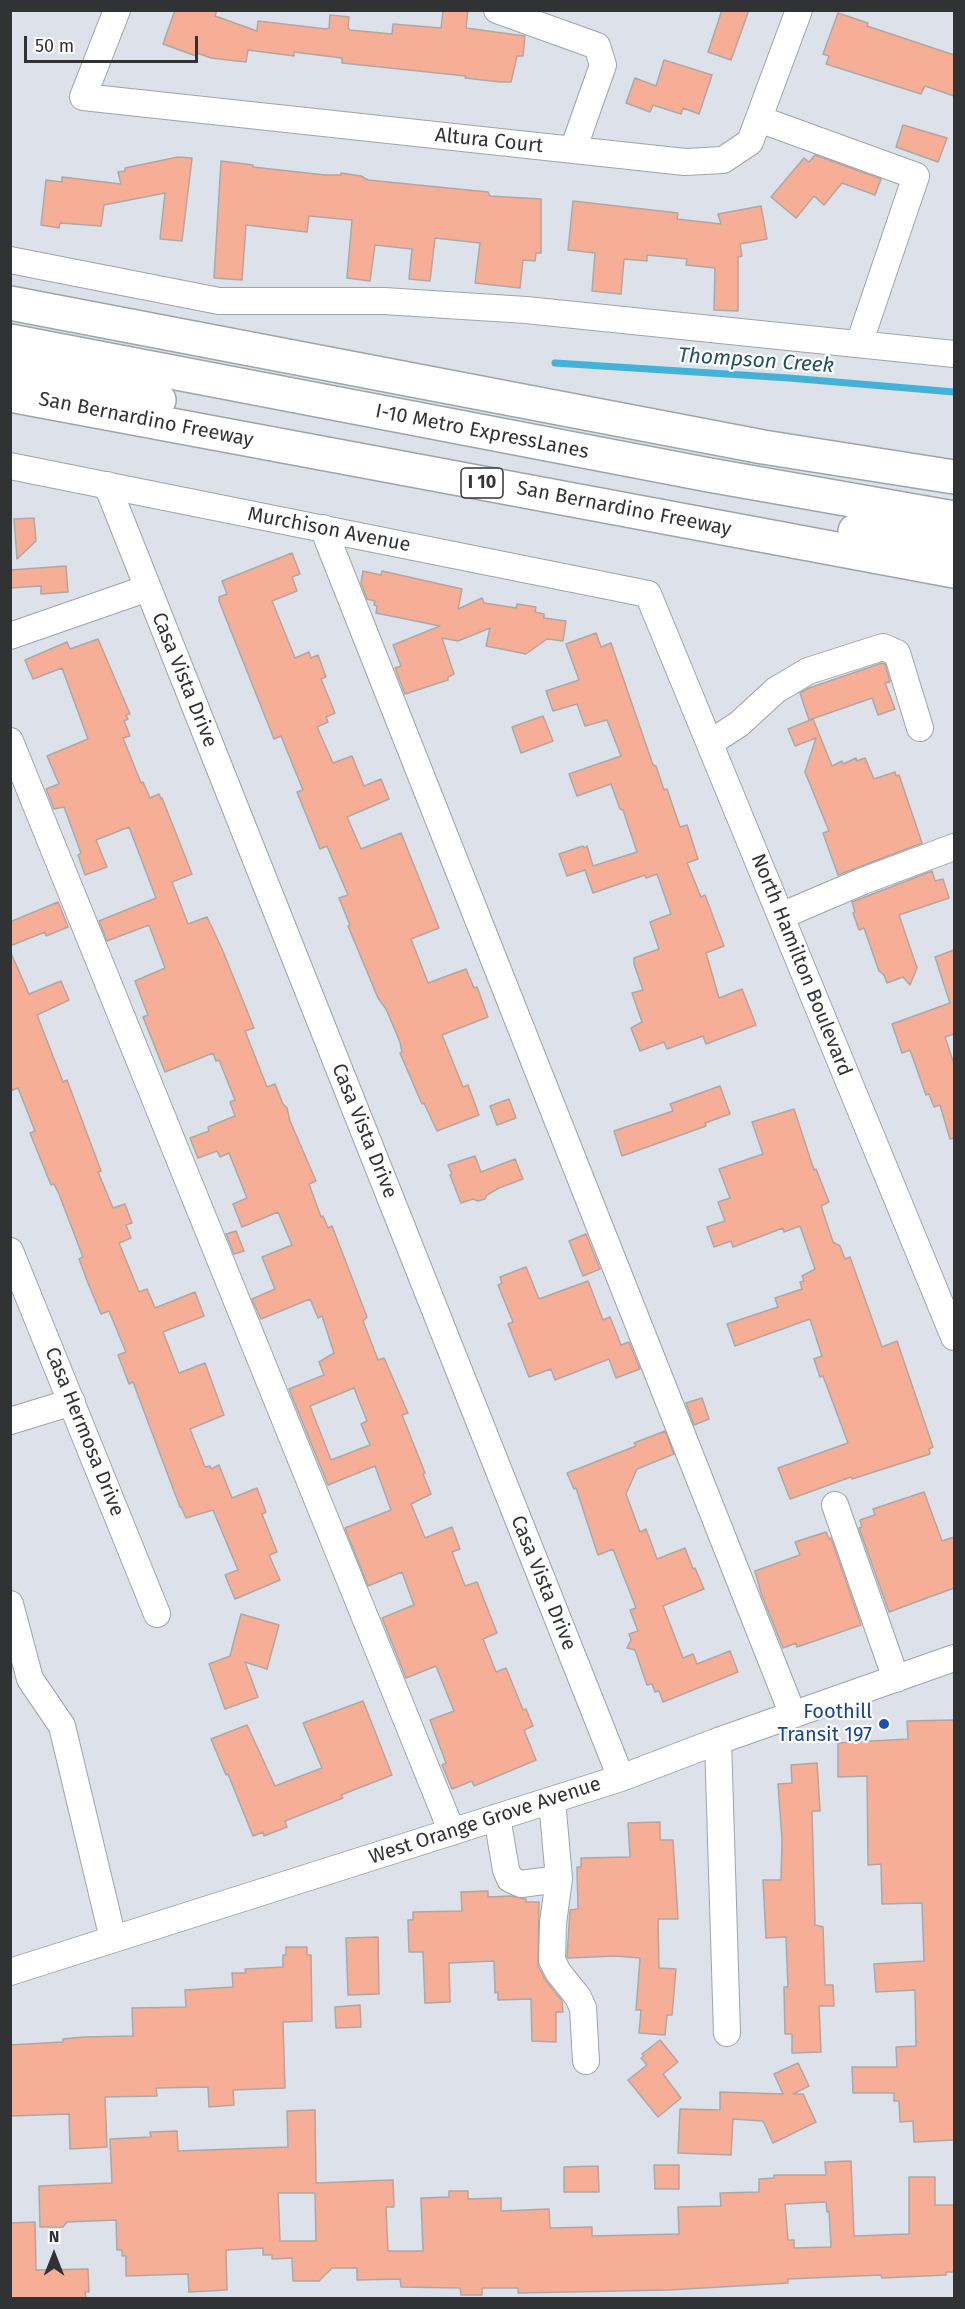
<!DOCTYPE html>
<html>
<head>
<meta charset="utf-8">
<style>
  body { margin:0 }
  #map { position:relative; width:965px; height:2309px; overflow:hidden; background:#dde1e9; font-family:"Fira Sans",sans-serif }
  canvas { display:block }
  .frame { position:absolute; inset:0; border:12px solid #303234; pointer-events:none }
  .north { position:absolute; left:24px; top:2225px; width:60px; height:60px; -webkit-text-stroke:4px #fff; paint-order:stroke; rotate:0deg; font-size:16px; font-weight:700; line-height:24px; text-align:center; color:#303234 }
  .north::after { content:''; display:block; margin:auto; width:21px; height:27px; background:#303234; clip-path:polygon(50% 0,100% 100%,50% 72%,0 100%) }
  .scale { position:absolute; left:24px; top:36px; width:174px; height:27px; box-sizing:border-box; border:3px solid #303234; border-top:0; padding-left:8px; font-size:18px; line-height:21px; white-space:nowrap; color:#303234; -webkit-text-stroke:4px #fff; paint-order:stroke }
</style>
</head>
<body>
<div id="map">
<canvas width="965" height="2309"></canvas>
<div class="frame"></div>
<div class="north">N</div>
<div class="scale">50 m</div>
</div>
<script>
const context = document.querySelector('canvas').getContext('2d');
context.lineJoin = 'round';
const poly = rows => new Path2D(rows.map(r => 'M' + r).join(''));
function stroke(path, color, width, dash) { context.strokeStyle = color; context.lineWidth = width; context.lineCap = dash ? 'butt' : 'round'; context.setLineDash(dash || []); context.stroke(path); }
function fillPath(path, color) { context.fillStyle = color; context.fill(path, 'evenodd'); }
function write(font, color, halo, rows, align = 'center') {
  context.font = font + ' "Fira Sans",sans-serif'; context.lineWidth = 4.5; context.setLineDash([]); context.textBaseline = 'middle'; context.strokeStyle = halo; context.fillStyle = color; for (const [text, x, y, turn = 0] of rows) {
    context.save(); context.translate(x, y); context.rotate((+turn || 0) * Math.PI / 180); context.textAlign = isNaN(turn) ? turn : align; if (halo) context.strokeText(text, 0, 0); context.fillText(text, 0, 0); context.restore();
  }
}
const stream = poly([
  [555,363,789,378,954,392]
]);
const building = poly([
  [175,10,217,10,215,16,257,31,258,21,326,29,329,28,330,15,349,17,348,28,350,30,392,34,393,24,441,28,443,10,468,10,466,28,525,36,523,56,517,56,511,82,500,82,465,78,466,76,342,63,342,58,294,52,294,56,248,50,246,62,211,58,197,53,196,56,163,44,175,10],
  [722,10,749,10,731,60,708,52,722,10],
  [838,13,868,23,867,26,954,55,954,96,925,86,921,94,826,64,829,56,823,54,838,13],
  [664,60,712,75,699,114,683,108,681,114,653,105,650,112,626,103,635,78,656,86,664,60],
  [903,125,947,138,938,162,896,147,903,125],
  [815,155,881,179,875,195,842,183,824,205,814,196,796,218,771,197,804,158,809,162,815,155],
  [178,157,192,158,182,241,160,239,165,193,104,205,101,226,60,223,59,228,41,225,46,180,62,182,62,177,121,184,118,172,125,171,125,168,178,157],
  [221,161,253,165,253,167,325,175,341,175,341,173,361,176,368,180,488,192,490,196,541,199,541,253,536,253,535,261,523,260,520,288,475,283,480,243,435,238,430,281,409,279,412,249,375,245,370,281,347,278,352,220,309,216,307,232,246,225,242,280,214,278,221,161],
  [573,201,678,213,677,219,721,224,718,214,761,206,767,239,740,244,742,256,738,257,738,311,714,310,715,268,686,265,687,259,647,255,647,261,624,259,621,294,592,291,595,253,568,250,573,201],
  [34,518,36,541,17,559,14,519,34,518],
  [292,553,300,574,292,577,297,591,272,601,295,658,309,652,311,658,318,655,326,677,321,679,335,713,326,717,328,722,317,727,333,763,352,756,364,786,381,779,389,799,347,817,361,849,401,833,439,928,411,939,428,983,466,969,474,988,477,987,488,1017,442,1035,463,1087,468,1085,479,1115,437,1131,424,1103,422,1104,400,1053,402,1052,400,1042,386,1009,378,998,348,926,350,925,339,898,348,895,327,846,320,849,297,792,303,790,281,736,274,739,219,601,219,597,227,594,222,581,292,553],
  [66,566,68,592,41,594,41,586,10,588,10,570,66,566],
  [363,571,381,575,382,571,462,589,458,609,482,598,484,603,516,608,517,604,536,607,535,612,544,614,544,618,566,621,563,641,547,639,526,654,486,646,490,628,458,641,442,638,454,674,448,677,448,680,405,694,395,668,401,666,393,645,440,626,376,613,377,606,374,605,375,601,367,599,361,583,363,571],
  [596,633,601,647,611,643,653,765,656,766,664,790,667,789,680,827,687,825,698,859,687,863,701,897,705,895,724,946,706,953,719,998,742,989,756,1025,706,1044,703,1036,667,1049,664,1042,640,1051,631,1028,642,1022,632,993,643,990,634,964,634,958,659,949,650,922,671,914,657,874,646,878,645,875,593,893,585,870,567,876,559,854,583,846,584,848,587,846,593,866,637,852,623,810,620,809,611,784,577,796,569,774,621,756,607,720,585,726,577,704,553,711,546,691,579,680,566,644,596,633],
  [98,639,130,714,126,715,128,719,124,721,130,736,123,738,141,783,143,782,150,798,159,794,161,799,162,798,192,874,172,882,188,924,207,917,222,949,254,1028,245,1031,267,1087,275,1084,283,1104,287,1108,290,1121,316,1181,309,1184,321,1217,323,1216,328,1228,332,1226,367,1317,363,1321,378,1360,384,1358,408,1413,402,1415,425,1473,423,1474,431,1494,411,1504,425,1538,452,1527,460,1549,452,1552,465,1586,477,1582,497,1633,483,1639,496,1672,506,1668,523,1710,526,1709,533,1726,524,1730,536,1760,474,1786,472,1781,452,1789,442,1765,446,1763,430,1720,454,1711,436,1666,406,1678,382,1618,414,1605,402,1572,368,1586,345,1528,391,1510,375,1466,328,1485,289,1389,324,1375,319,1362,334,1353,322,1316,318,1318,310,1299,261,1319,252,1299,275,1289,262,1257,292,1245,278,1212,242,1227,233,1204,247,1198,229,1153,220,1157,217,1151,198,1158,190,1138,209,1131,208,1127,235,1116,230,1102,235,1100,219,1060,216,1061,213,1053,165,1072,143,1017,148,1015,135,981,165,968,149,925,107,941,99,921,156,898,129,827,96,840,107,867,85,875,78,855,81,853,64,807,54,809,46,789,59,784,47,756,88,739,62,668,33,679,25,660,67,642,70,649,98,639],
  [354,1388,367,1421,361,1424,370,1445,331,1460,310,1406,354,1388],
  [882,663,885,664,890,682,885,683,895,709,878,715,872,698,809,720,800,693,809,688,882,663],
  [543,716,553,741,521,753,512,727,543,716],
  [813,719,832,766,842,761,843,764,856,758,857,761,865,758,874,779,895,772,896,776,899,775,922,843,838,875,823,833,829,831,805,772,816,738,795,746,788,729,813,719],
  [932,871,935,881,943,879,949,898,899,915,917,968,910,985,903,977,887,983,884,975,879,971,864,928,859,930,853,913,855,912,852,902,932,871],
  [58,902,68,927,46,936,45,932,10,946,10,922,58,902],
  [954,950,954,1034,945,1037,954,1064,954,1138,950,1139,940,1105,934,1107,929,1094,926,1095,910,1050,902,1053,892,1024,950,1003,935,957,954,950],
  [10,951,29,994,61,981,69,1000,37,1015,63,1082,67,1080,101,1171,98,1172,113,1208,125,1204,132,1223,126,1225,131,1238,119,1243,139,1292,147,1289,155,1308,195,1292,204,1316,163,1332,179,1373,205,1363,224,1415,190,1429,205,1467,210,1466,211,1469,219,1465,232,1498,257,1488,266,1512,262,1514,277,1552,269,1555,280,1580,235,1599,225,1575,238,1570,213,1510,186,1518,181,1507,180,1507,133,1382,129,1384,118,1355,126,1352,109,1311,101,1314,88,1283,79,1259,83,1257,59,1194,54,1184,51,1185,30,1133,35,1131,18,1088,10,1091,10,951],
  [720,1086,730,1114,705,1123,706,1126,622,1156,614,1131,673,1111,670,1104,720,1086],
  [509,1099,516,1118,497,1125,490,1106,509,1099],
  [794,1109,814,1170,816,1169,829,1202,821,1206,833,1242,840,1246,845,1259,850,1257,882,1347,897,1341,933,1447,929,1449,930,1454,852,1479,851,1477,790,1499,778,1468,848,1443,823,1376,820,1377,814,1359,822,1356,810,1319,735,1346,727,1324,778,1307,775,1298,802,1289,800,1282,804,1281,802,1276,815,1269,800,1226,784,1232,783,1228,733,1247,731,1241,714,1247,707,1227,725,1221,718,1202,730,1198,719,1169,763,1154,752,1122,794,1109],
  [475,1156,481,1172,515,1159,523,1179,499,1188,487,1195,485,1199,478,1201,473,1199,461,1203,450,1175,452,1174,448,1165,475,1156],
  [236,1231,244,1251,234,1254,226,1234,236,1231],
  [586,1234,600,1269,583,1276,569,1241,586,1234],
  [526,1267,539,1299,588,1281,603,1320,610,1317,621,1345,629,1342,640,1369,616,1378,609,1359,555,1380,551,1369,529,1377,508,1324,513,1322,498,1285,502,1283,500,1277,526,1267],
  [702,1398,709,1419,694,1425,686,1403,702,1398],
  [665,1431,674,1454,637,1469,626,1494,640,1532,646,1529,657,1559,685,1548,693,1569,695,1568,704,1589,663,1606,683,1658,693,1654,697,1664,730,1651,738,1672,663,1702,659,1691,655,1692,652,1684,647,1685,635,1650,627,1648,631,1640,629,1634,638,1631,630,1610,636,1608,613,1549,598,1555,576,1488,574,1489,567,1473,636,1446,634,1443,665,1431],
  [924,1492,942,1541,954,1537,954,1588,889,1612,859,1528,862,1527,860,1520,875,1515,873,1509,924,1492],
  [826,1532,829,1539,831,1538,861,1625,797,1647,796,1643,783,1648,761,1593,755,1571,800,1555,795,1542,826,1532],
  [241,1614,279,1625,267,1669,245,1662,258,1697,225,1709,209,1664,230,1656,241,1614],
  [363,1701,392,1775,341,1795,343,1798,285,1821,287,1827,264,1836,263,1832,253,1836,228,1774,226,1775,211,1739,247,1725,275,1786,322,1768,303,1723,363,1701],
  [954,1720,954,2140,914,2142,913,2121,900,2122,899,2101,894,2101,894,2093,853,2093,852,2067,897,2067,896,2047,916,2046,915,1990,876,1992,874,1964,924,1961,922,1903,882,1904,881,1864,868,1865,867,1776,838,1777,838,1743,908,1739,907,1721,954,1720],
  [817,1763,820,1811,812,1811,815,1925,823,1927,825,1985,833,1985,834,2006,819,2006,821,2052,792,2053,792,2034,785,2034,784,1987,788,1987,786,1937,766,1938,763,1880,781,1880,782,1840,778,1784,792,1783,791,1765,817,1763],
  [660,1822,660,1840,673,1840,678,1919,658,1919,659,1968,676,1969,672,2015,667,2015,665,2035,639,2033,641,2010,636,2010,640,1958,615,1956,568,1958,567,1957,570,1910,578,1909,577,1867,581,1867,581,1858,630,1857,628,1823,660,1822],
  [488,1891,488,1897,511,1896,526,1899,526,1902,539,1902,538,1966,546,1981,562,2001,563,2012,556,2012,556,2042,532,2041,531,1999,498,2000,498,1992,495,1993,494,1961,449,1963,450,2002,425,2003,423,1952,409,1952,408,1920,413,1920,413,1912,462,1911,461,1892,488,1891],
  [378,1937,379,1994,348,1995,346,1938,378,1937],
  [286,1947,307,1947,307,1955,311,1955,312,2021,283,2022,285,2088,233,2090,234,2105,209,2107,208,2087,156,2088,157,2096,105,2097,107,2147,70,2149,69,2114,10,2116,10,2045,63,2042,63,2039,84,2037,133,2036,132,2008,186,2007,185,1990,233,1987,232,1973,246,1973,245,1969,283,1967,283,1955,286,1955,286,1947],
  [360,2005,361,2027,336,2028,335,2007,360,2005],
  [660,2040,678,2062,663,2074,681,2098,658,2117,628,2080,647,2065,641,2058,644,2056,642,2054,660,2040],
  [798,2063,809,2086,793,2094,803,2094,816,2122,773,2143,763,2121,733,2119,731,2155,678,2153,680,2109,720,2110,720,2092,783,2094,774,2074,798,2063],
  [315,2110,316,2183,393,2180,394,2207,386,2207,388,2251,423,2251,421,2198,449,2197,449,2191,468,2191,468,2199,501,2198,501,2211,549,2209,550,2228,592,2227,592,2236,679,2234,678,2207,721,2206,720,2193,759,2192,759,2179,774,2178,774,2175,826,2175,825,2162,851,2161,854,2236,909,2234,909,2177,935,2177,935,2205,954,2205,954,2272,946,2272,946,2275,882,2278,881,2275,788,2279,788,2283,669,2290,518,2293,518,2288,482,2288,482,2295,461,2295,460,2288,401,2287,400,2279,357,2280,357,2268,332,2268,319,2281,293,2281,292,2258,272,2259,272,2255,263,2255,263,2248,226,2250,227,2290,189,2292,188,2274,126,2276,126,2256,122,2256,122,2250,117,2250,116,2220,67,2222,63,2227,40,2227,39,2186,112,2183,110,2139,151,2137,150,2132,177,2131,178,2151,288,2147,287,2111,315,2110],
  [278,2193,315,2193,316,2241,280,2241,278,2193],
  [826,2202,827,2212,829,2211,831,2247,794,2248,794,2240,788,2240,785,2204,826,2202],
  [654,2165,679,2165,679,2189,655,2189,654,2165],
  [598,2166,599,2192,564,2192,564,2167,598,2166],
  [35,2222,36,2270,88,2269,89,2292,85,2292,86,2298,10,2298,10,2223,35,2222]
]);
const minor = poly([
  [117,10,83,97,685,162,723,160,750,142,799,10],
  [497,10,597,46,603,65,573,150],
  [759,119,916,176,859,344],
  [10,260,219,301,384,301,526,310,954,354],
  [10,466,648,594,954,1337],
  [107,485,621,1778],
  [323,528,793,1715],
  [10,636,148,588],
  [10,741,452,1832],
  [710,743,739,724,776,690,808,671,883,647,897,653,920,728],
  [781,916,863,881,954,847],
  [10,1251,157,1614],
  [10,1421,72,1402],
  [835,1505,896,1679],
  [10,1604,30,1679,62,1726,113,1939],
  [718,1741,727,2033],
  [552,1800,559,1879,553,1923,552,1960,558,1972,578,1997,583,2008,586,2061],
  [497,1817,506,1870,510,1879,521,1884,559,1879],
  [10,1972,621,1778,718,1741,954,1658]
]);
const highway = poly([
  [10,303,763,447,954,477],
  [10,341,709,475,954,518],
  [10,371,159,400],
  [10,395,954,571],
  [855,531,954,543]
]);
const markers = [
  [884,1724,6,"#1a4fb4"]
];
const shields = [
  [482,483,42]
];
const shieldNames = [
  ["I 10",482,483]
];
const streetNames = [
  ["Altura Court",489,141,6],
  ["San Bernardino Freeway",146,420,11],
  ["I-10 Metro ExpressLanes",482,432,11],
  ["San Bernardino Freeway",624,509,11],
  ["Murchison Avenue",329,530,11],
  ["Casa Vista Drive",184,680,68],
  ["North Hamilton Boulevard",801,965,68],
  ["Casa Vista Drive",364,1131,68],
  ["Casa Hermosa Drive",84,1432,68],
  ["Casa Vista Drive",543,1583,68],
  ["West Orange Grove Avenue",485,1821,-18]
];
const transitNames = [
  ["Foothill",872,1712],
  ["Transit 197",872,1735]
];
const waterNames = [
  ["Thompson Creek",756,361,4]
];
stroke(stream, '#43b2d9', 7);
fillPath(building, '#f6af96');
stroke(building, '#b0a7a5', 1.5);
stroke(minor, '#9fa3aa', 28);
stroke(highway, '#9fa3aa', 36);
stroke(minor, '#fff', 26);
stroke(highway, '#fff', 33);
for (const [x, y, r, color] of markers) { const dot = new Path2D(); dot.arc(x, y, r, 0, 2 * Math.PI); context.fillStyle = color; context.fill(dot); stroke(dot, '#fff', 2); }
for (const [x, y, w] of shields) { const box = new Path2D(); box.roundRect(x - w / 2, y - 15, w, 30, 4.5); context.fillStyle = '#fff'; context.fill(box); stroke(box, '#303234', 1.5); }
write('bold 18px', '#303234', null, shieldNames);
write('20px', '#303234', '#fff', streetNames);
write('20px', '#164399', '#fff', transitNames, 'right');
write('italic 21px', '#235162', '#fff', waterNames);
</script>
</body>
</html>
